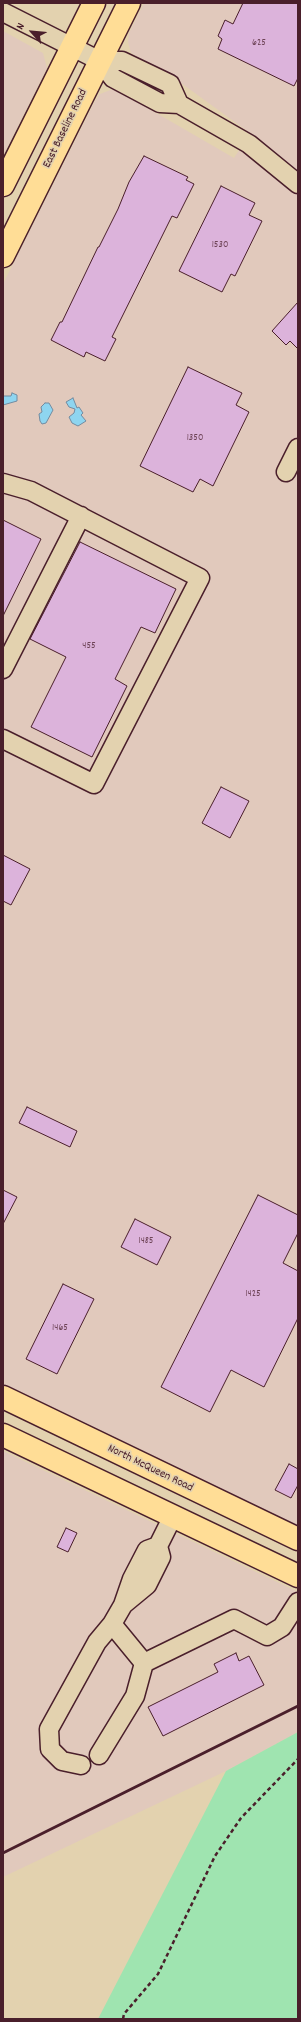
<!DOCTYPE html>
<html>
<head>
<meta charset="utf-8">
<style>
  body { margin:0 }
  #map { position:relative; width:301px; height:2022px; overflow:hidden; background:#e3d2af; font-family:Dekko,sans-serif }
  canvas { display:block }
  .frame { position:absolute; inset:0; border:4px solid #4a1f2b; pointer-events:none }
  .north { position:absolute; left:12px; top:12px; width:40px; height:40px; -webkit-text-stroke:3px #e3d2af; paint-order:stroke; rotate:297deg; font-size:11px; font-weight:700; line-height:16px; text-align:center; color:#4a1f2b }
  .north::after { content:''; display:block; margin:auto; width:14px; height:18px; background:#4a1f2b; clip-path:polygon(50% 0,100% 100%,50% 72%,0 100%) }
</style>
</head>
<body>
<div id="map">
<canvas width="301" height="2022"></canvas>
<div class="frame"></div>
<div class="north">N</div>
</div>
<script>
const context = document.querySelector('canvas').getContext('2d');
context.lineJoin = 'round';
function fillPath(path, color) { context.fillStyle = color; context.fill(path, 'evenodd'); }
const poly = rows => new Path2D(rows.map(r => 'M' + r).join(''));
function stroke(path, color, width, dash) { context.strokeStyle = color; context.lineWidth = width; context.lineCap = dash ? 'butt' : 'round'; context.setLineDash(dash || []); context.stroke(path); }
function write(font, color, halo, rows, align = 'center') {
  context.font = font + ' Dekko,sans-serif'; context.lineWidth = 3.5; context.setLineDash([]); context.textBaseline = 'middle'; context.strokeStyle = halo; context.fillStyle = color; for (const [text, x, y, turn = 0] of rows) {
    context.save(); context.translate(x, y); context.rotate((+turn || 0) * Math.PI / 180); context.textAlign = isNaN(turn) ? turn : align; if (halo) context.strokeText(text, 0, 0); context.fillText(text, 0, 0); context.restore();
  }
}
const built = poly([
  [144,3,298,3,298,1526,3,1384,3,284,95,101,100,94,113,89,120,92,234,158,250,133,181,83,131,53,128,42,129,33],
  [3,31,43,53,47,68,3,156],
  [3,1451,298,1592,298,1732,226,1771,3,1877]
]);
const green = poly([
  [298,1732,298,2019,98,2019,226,1771]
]);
const water = poly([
  [12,393,17,395,17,401,3,405,3,396,11,396,12,393],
  [73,398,77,408,79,407,83,413,81,415,86,421,78,426,72,423,69,417,74,413,75,409,69,407,66,402,73,398],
  [45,403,49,403,53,410,46,423,42,424,40,421,39,414,42,412,41,407,45,403]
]);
const building = poly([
  [243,3,298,3,298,78,294,86,218,49,222,39,218,36,225,20,233,24,243,3],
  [144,156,188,177,186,180,194,184,177,218,172,216,112,337,116,339,105,361,86,352,84,357,51,340,60,322,62,322,98,247,99,247,118,209,129,182,144,156],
  [221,186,255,203,249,215,262,221,235,276,231,274,222,292,179,271,221,186],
  [298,302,298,349,290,341,286,345,272,331,298,302],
  [188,367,242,393,236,405,249,412,213,486,200,479,193,492,140,466,188,367],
  [3,520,41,539,3,616,3,520],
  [80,542,176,589,155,633,141,627,115,679,127,686,92,757,31,727,66,657,30,639,80,542],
  [221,787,249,801,230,838,202,823,221,787],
  [3,855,30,869,11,905,3,901,3,855],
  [27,1107,77,1131,70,1147,19,1123,27,1107],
  [3,1190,17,1197,3,1224,3,1190],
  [258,1195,298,1215,298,1233,283,1263,298,1271,298,1318,264,1387,231,1370,210,1412,161,1387,258,1195],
  [135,1219,171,1237,157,1265,121,1247,135,1219],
  [63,1284,94,1299,57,1374,26,1359,63,1284],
  [289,1464,298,1469,298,1485,291,1498,275,1490,289,1464],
  [66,1528,77,1533,68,1552,57,1547,66,1528],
  [236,1653,239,1661,249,1656,264,1685,163,1736,148,1707,218,1672,214,1664,236,1653]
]);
const path = poly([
  [123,2019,124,2014,158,1974,215,1856,241,1818,298,1759]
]);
const minor = poly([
  [3,12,100,61,113,78,160,103,179,104,249,144,298,184],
  [100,61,122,61,170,84,179,104],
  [286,472,298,448],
  [3,483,31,491,200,578,94,784,3,739],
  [3,669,81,516],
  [124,1604,147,1585,161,1557,158,1546],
  [144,1663,234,1619,267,1636,282,1627,298,1602],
  [99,1755,135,1696,144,1663,112,1624],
  [81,1765,62,1761,50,1749,49,1729,97,1642,112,1624,123,1605,132,1579,147,1550,158,1546,173,1516]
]);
const major = poly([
  [3,185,94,3],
  [3,256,129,3],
  [3,1397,298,1539],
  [3,1435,298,1576]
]);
const rail = poly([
  [3,1853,298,1706]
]);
const numberNames = [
  ["625",259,44],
  ["1530",220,246],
  ["1350",195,439],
  ["455",89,647],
  ["1485",146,1242],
  ["1425",253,1295],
  ["1465",60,1329]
];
const streetNames = [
  ["East Baseline Road",66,129,-64],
  ["North McQueen Road",150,1469,26]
];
fillPath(built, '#e1c9bc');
fillPath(green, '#9fe4b0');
fillPath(water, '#8ed5f0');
stroke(water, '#738ca1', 1);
fillPath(building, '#dcb3db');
stroke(building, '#4a1f2b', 1);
stroke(minor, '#4a1f2b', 21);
stroke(major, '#4a1f2b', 25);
stroke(path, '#4a1f2b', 2.5, [4, 3]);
stroke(minor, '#e3d2af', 18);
stroke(major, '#ffdd96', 22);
stroke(rail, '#4a1f2b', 3);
write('10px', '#6e4457', null, numberNames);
write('12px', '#4a1f2b', '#e3d2af', streetNames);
</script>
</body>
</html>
